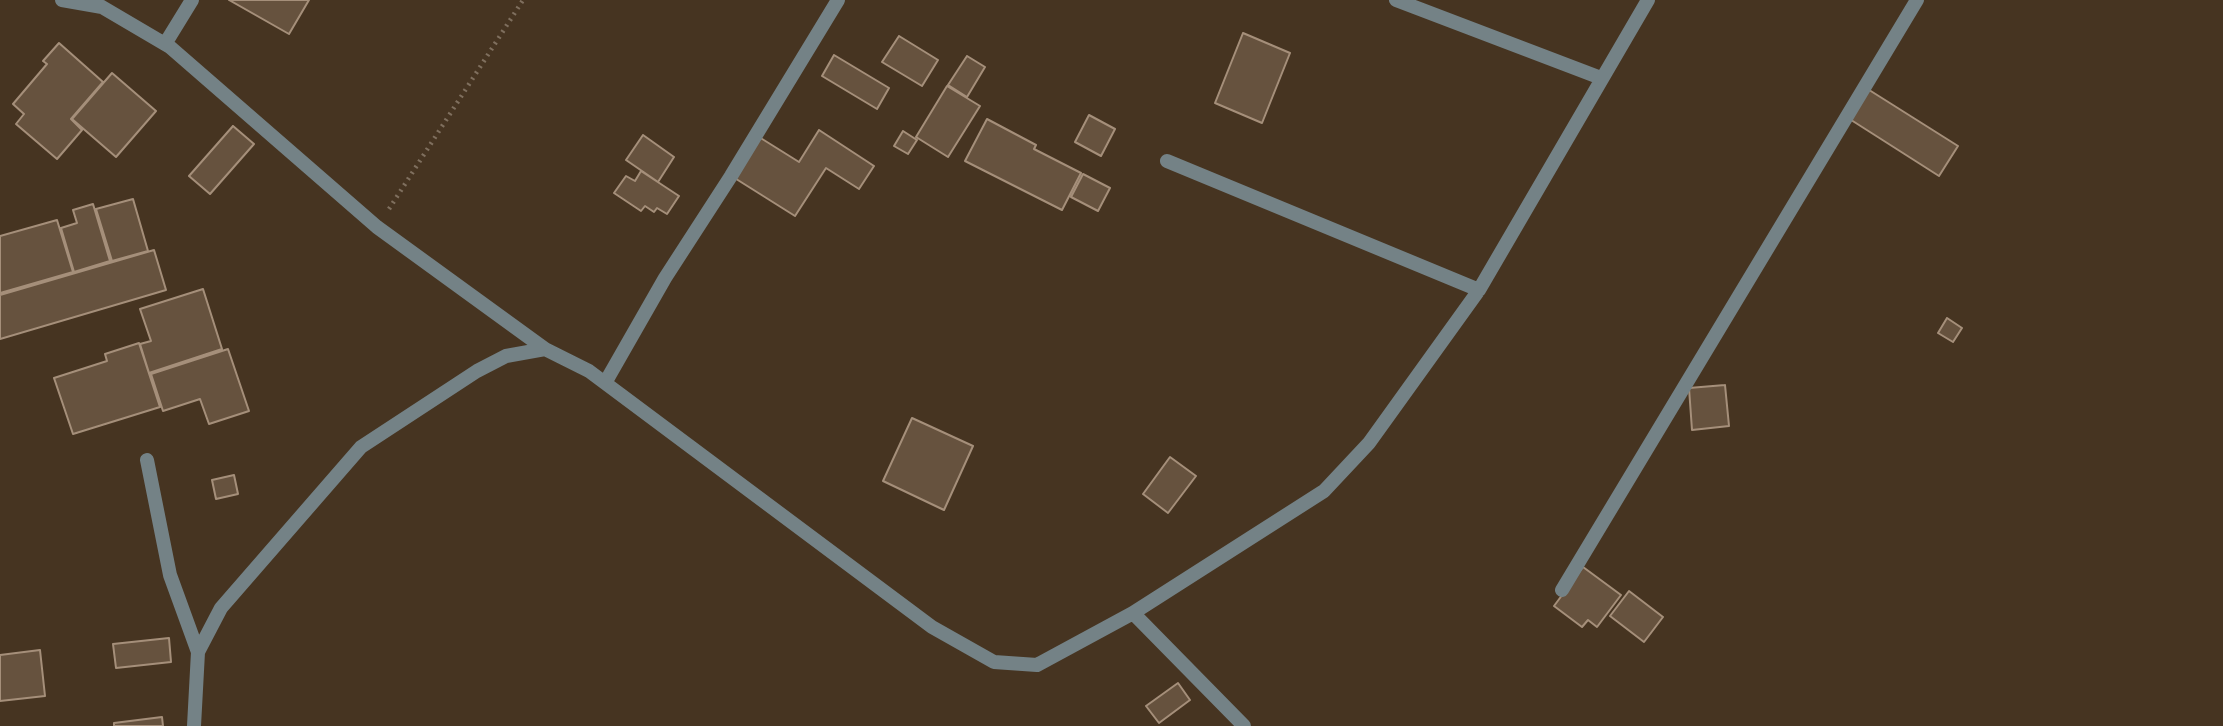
<!DOCTYPE html>
<html>
<head>
<meta charset="utf-8">
<style>
  body { margin:0 }
  canvas { display:block; background:#463421 }
</style>
</head>
<body>
<canvas width="2223" height="726"></canvas>
<script>
const context = document.querySelector('canvas').getContext('2d');
context.lineJoin = 'round';
function fillPath(path, color) { context.fillStyle = color; context.fill(path, 'evenodd'); }
const poly = rows => new Path2D(rows.map(r => 'M' + r).join(''));
function stroke(path, color, width, dash) { context.strokeStyle = color; context.lineWidth = width; context.lineCap = dash ? 'butt' : 'round'; context.setLineDash(dash || []); context.stroke(path); }
const building = poly([
  [229,0,309,0,289,34,229,0],
  [1243,33,1290,53,1262,123,1215,103,1243,33],
  [899,36,938,60,922,86,882,62,899,36],
  [59,43,103,82,71,119,82,130,57,159,16,124,24,114,13,104,47,64,43,61,59,43],
  [834,55,889,88,877,109,822,76,834,55],
  [967,56,985,67,967,97,948,85,967,56],
  [112,73,156,111,116,157,72,119,112,73],
  [947,86,980,106,948,157,916,137,947,86],
  [1866,88,1958,146,1939,176,1848,118,1866,88],
  [1089,115,1115,129,1101,156,1075,142,1089,115],
  [987,119,1036,145,1034,149,1081,173,1062,210,965,161,987,119],
  [233,126,254,144,210,194,189,176,233,126],
  [819,130,874,166,859,189,826,168,795,216,733,177,759,137,799,162,819,130],
  [903,131,917,140,908,154,894,146,903,131],
  [643,135,674,157,658,182,626,160,643,135],
  [641,171,679,196,667,214,657,208,654,212,645,206,641,211,614,193,626,176,635,181,641,171],
  [1083,174,1110,188,1098,211,1071,197,1083,174],
  [133,199,148,251,112,261,96,209,133,199],
  [93,204,110,261,74,272,61,228,77,223,73,210,93,204],
  [57,220,73,272,0,293,0,236,57,220],
  [154,250,166,290,0,339,0,295,154,250],
  [203,289,222,349,149,373,140,344,151,341,140,309,203,289],
  [1947,318,1962,328,1953,342,1938,333,1947,318],
  [139,343,160,407,73,434,54,378,107,361,105,354,139,343],
  [228,349,249,411,209,424,200,399,163,411,151,374,228,349],
  [1725,385,1729,426,1692,430,1689,388,1725,385],
  [912,418,973,446,944,510,883,481,912,418],
  [1170,457,1196,476,1168,513,1143,494,1170,457],
  [234,475,238,494,216,499,212,480,234,475],
  [1583,567,1621,595,1597,627,1588,620,1582,627,1554,606,1583,567],
  [1629,591,1663,617,1644,642,1610,616,1629,591],
  [169,638,171,662,116,668,113,644,169,638],
  [40,650,45,696,0,701,0,655,40,650],
  [1178,683,1190,700,1159,723,1146,706,1178,683],
  [162,717,163,726,114,726,114,723,162,717]
]);
const path = poly([
  [389,209,523,0]
]);
const minor = poly([
  [62,0,102,7,170,47,377,227,545,349,589,371,932,627,994,662,1037,665,1133,613,1324,491,1369,443,1479,290,1648,0],
  [1396,0,1601,78],
  [165,44,192,0],
  [1167,161,1479,290],
  [605,383,665,278,731,176,838,0],
  [147,460,170,575,198,652],
  [1562,590,1917,0],
  [1133,613,1244,726],
  [194,726,198,652,221,608,361,447,477,371,506,356,545,349]
]);
fillPath(building, '#66523e');
stroke(building, '#a58f7a', 2);
stroke(path, '#7f6f5e', 4.5, [2, 5]);
stroke(minor, '#748286', 14);
</script>
</body>
</html>
